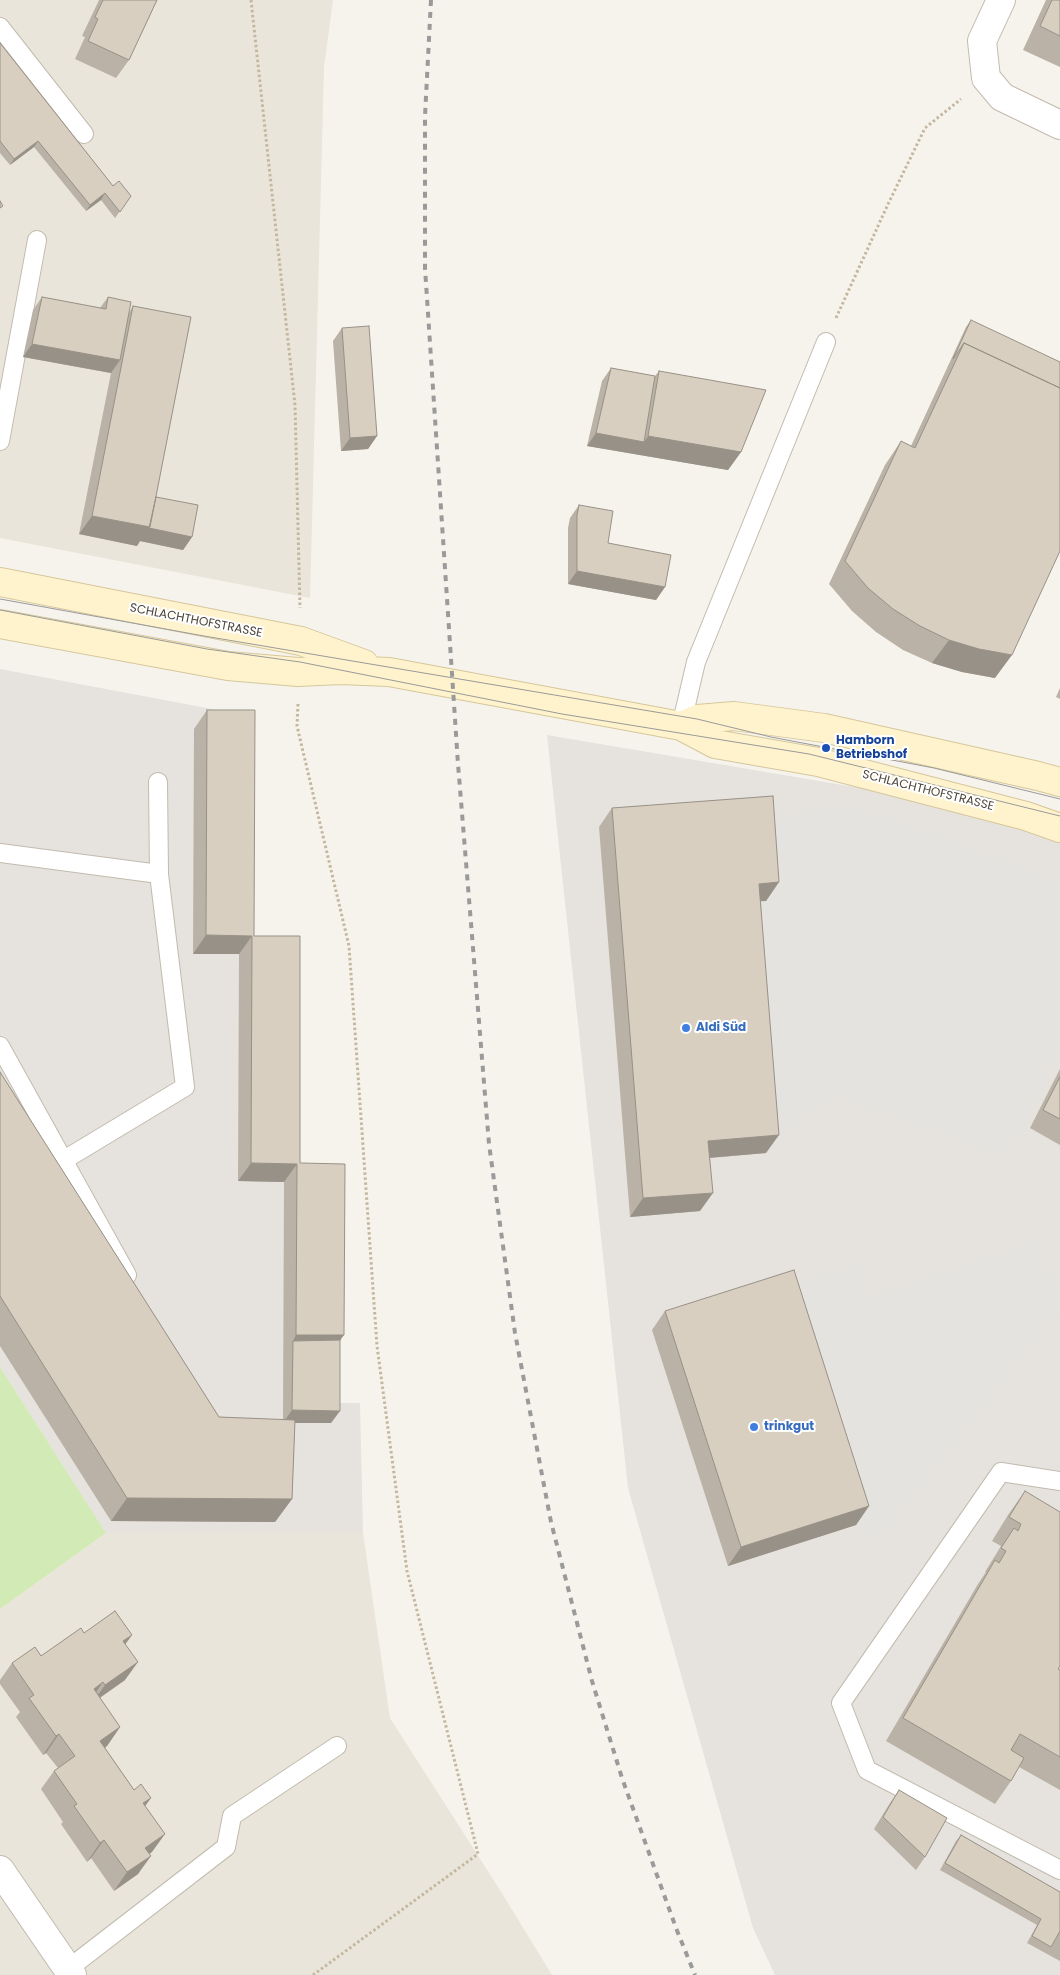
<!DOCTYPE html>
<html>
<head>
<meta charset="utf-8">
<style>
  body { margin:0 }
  canvas { display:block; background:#f6f3ec }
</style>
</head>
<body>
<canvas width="1060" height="1975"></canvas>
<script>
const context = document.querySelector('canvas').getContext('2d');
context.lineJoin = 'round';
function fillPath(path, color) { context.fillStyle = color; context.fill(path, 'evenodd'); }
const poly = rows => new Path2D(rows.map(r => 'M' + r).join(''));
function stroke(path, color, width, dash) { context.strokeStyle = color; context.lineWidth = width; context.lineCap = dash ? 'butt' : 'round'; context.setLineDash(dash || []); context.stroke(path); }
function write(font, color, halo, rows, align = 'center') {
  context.font = font + ' Poppins,sans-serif'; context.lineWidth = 4; context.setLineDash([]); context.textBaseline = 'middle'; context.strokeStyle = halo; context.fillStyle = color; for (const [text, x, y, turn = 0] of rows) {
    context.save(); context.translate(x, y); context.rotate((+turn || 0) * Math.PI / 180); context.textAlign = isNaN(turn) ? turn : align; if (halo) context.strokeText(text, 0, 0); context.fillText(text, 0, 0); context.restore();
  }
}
const residential = poly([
  [0,0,333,0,324,68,310,598,0,538],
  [106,1533,363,1533,390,1718,500,1890,552,1975,0,1975,0,1609]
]);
const industrial = poly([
  [0,669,244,715,243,950,334,1403,360,1403,363,1533,106,1533,0,1367],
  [547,735,1026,816,1060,835,1060,1975,775,1975,753,1928,628,1488]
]);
const green = poly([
  [0,1367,106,1533,0,1609]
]);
const parking = poly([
  [858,805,1060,880,1060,1048,1009,1159,835,1097,766,1153,746,902,766,901,760,814],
  [1039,1238,1060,1296,1060,1312,878,1545,856,1525,781,1289,861,1261,873,1295]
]);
const path = poly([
  [251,0,295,405,300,608],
  [836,318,889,202,925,128,961,99],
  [298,704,297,726,349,946,377,1346,407,1571,478,1854,313,1975]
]);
const lane = poly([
  [0,27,84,134],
  [0,441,37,240],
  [681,726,696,662,826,342],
  [158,782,159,874],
  [0,853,159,874,185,1087,64,1160],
  [0,1046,127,1275],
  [1060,1481,1001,1472,841,1703,867,1770,1060,1870],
  [68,1969,226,1847,232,1816,337,1746]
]);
const street = poly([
  [1001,0,982,41,986,78,1002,97,1060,125],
  [0,1870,72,1975]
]);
const secondary = poly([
  [0,582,301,641,364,664],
  [0,624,228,666,298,672,340,670,389,672,681,726,715,744,818,762,1026,816,1060,828],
  [681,726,697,719,734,716,824,728,1038,776,1060,782]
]);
const tram = poly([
  [0,599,204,636,697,719,771,737,934,768,1060,799],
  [0,610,207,649,300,662,562,714,809,754,1060,816]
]);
const rail = poly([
  [431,0,425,116,425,268,458,764,489,1144,515,1333,551,1522,592,1681,622,1778,676,1928,695,1975]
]);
const wall = poly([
  [99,0,157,0,129,60,116,78,75,59,85,37,82,36],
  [1046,0,1060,0,1060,67,1023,50],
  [0,43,113,186,131,196,115,218,101,200,86,211,34,147,10,165,0,153],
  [42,297,100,308,108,297,129,313,133,306,156,497,192,537,183,550,140,541,137,546,79,534,111,373,23,357,33,310],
  [971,320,995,678,962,672,932,663,903,650,876,632,852,611,829,584,885,465,901,441,911,446,966,327],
  [342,328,377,436,368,449,341,451,333,341],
  [611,368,655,376,659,371,741,452,728,470,587,446,602,381],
  [579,505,608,543,665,587,656,600,568,584,568,528,570,518],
  [1060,688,1060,699,1056,697],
  [207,710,254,936,300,1163,340,1340,331,1423,295,1423,292,1499,275,1522,111,1521,0,1346,0,1072,219,1417,283,1420,284,1182,238,1181,239,954,193,954,194,729],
  [612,808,779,882,766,901,761,901,766,1153,710,1158,700,1211,630,1217,599,827],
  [1060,1069,1060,1145,1030,1128],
  [665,1311,869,1506,856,1525,728,1566,652,1330],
  [1025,1491,1058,1669,1060,1670,1060,1790,1019,1767,1011,1781,995,1804,886,1741,978,1584,986,1572,985,1572,1001,1546,992,1541,1008,1515],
  [84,1633,132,1635,125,1644,125,1680,100,1698,120,1727,107,1746,105,1748,145,1806,152,1852,149,1854,138,1874,114,1891,91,1858,87,1862,61,1824,63,1822,41,1789,54,1771,58,1768,46,1753,43,1755,16,1717,20,1712,0,1684,0,1680,12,1663,41,1656],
  [899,1790,925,1857,916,1870,874,1829,890,1803],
  [961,1835,1060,1892,1060,1961,1027,1943,1037,1925,940,1870,956,1841]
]);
const shadedWall = poly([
  [38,141,34,147,10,165,14,159],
  [105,193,101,200,86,211,90,205],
  [32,344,120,360,111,373,23,357],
  [596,433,644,442,648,436,741,452,728,470,587,446],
  [377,436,368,449,341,451,350,438],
  [92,516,150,527,192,537,183,550,140,541,137,546,79,534],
  [577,571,665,587,656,600,568,584],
  [949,640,1012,655,995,678,962,672,932,663],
  [779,882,766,901,746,902,759,884],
  [206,935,252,936,239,954,193,954],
  [779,1135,766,1153,695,1159,708,1141],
  [251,1163,297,1164,284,1182,238,1181],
  [713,1193,700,1211,630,1217,643,1198],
  [296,1335,344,1335,331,1353,293,1341],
  [292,1410,340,1411,331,1423,283,1423],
  [127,1498,292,1499,275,1522,111,1521],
  [869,1506,856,1525,728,1566,741,1547],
  [132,1635,119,1653,123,1641],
  [138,1662,125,1680,92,1703,105,1685],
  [103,1682,90,1701,94,1689],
  [120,1727,107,1746,87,1760,100,1741],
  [59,1734,46,1753,43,1755,56,1736],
  [151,1798,138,1816,143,1803],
  [165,1834,152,1852,132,1866,145,1848],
  [104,1840,91,1858,87,1862,100,1843],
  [151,1856,138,1874,114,1891,127,1872]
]);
const building = poly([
  [103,0,157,0,129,60,88,41,98,19,95,17,103,0],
  [1052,0,1060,0,1060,36,1040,26,1052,0],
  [0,43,113,186,119,181,131,196,120,212,105,193,90,205,38,141,14,159,0,141,0,43],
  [0,201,3,206,0,208,0,201],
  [42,297,106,309,108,297,131,302,120,360,32,344,42,297],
  [133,306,191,317,150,527,92,516,133,306],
  [971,320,1060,362,1060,388,964,343,953,359,971,320],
  [369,326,377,436,350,438,342,328,369,326],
  [964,343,1060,388,1060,551,1012,655,979,649,949,640,920,626,893,609,868,588,845,561,901,441,915,448,964,343],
  [611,368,655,376,644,442,596,433,611,368],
  [659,371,766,390,741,452,648,436,659,371],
  [156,497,198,505,192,537,149,528,156,497],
  [579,505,613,511,608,543,671,555,665,587,577,571,577,515,579,505],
  [207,710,255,710,254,936,300,936,300,1163,345,1164,344,1335,296,1335,297,1164,251,1163,252,936,206,935,207,710],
  [773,796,779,882,759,884,779,1135,708,1141,713,1193,643,1198,612,808,773,796],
  [0,1072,219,1417,295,1420,292,1499,127,1498,0,1296,0,1072],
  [1060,1077,1060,1119,1043,1110,1060,1077],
  [794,1270,869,1506,741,1547,665,1311,794,1270],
  [340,1340,340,1411,292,1410,293,1341,340,1340],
  [1025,1491,1060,1512,1060,1666,1058,1669,1060,1670,1060,1757,1020,1734,1011,1750,1024,1758,1011,1781,903,1718,995,1560,999,1563,1006,1551,1001,1548,1014,1528,1018,1531,1021,1524,1009,1517,1025,1491],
  [115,1611,132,1635,123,1641,138,1662,105,1685,103,1682,94,1689,120,1727,100,1741,134,1790,141,1784,151,1798,143,1803,165,1834,145,1848,151,1856,127,1872,104,1840,100,1843,74,1806,77,1804,54,1771,75,1756,59,1734,56,1736,29,1698,34,1695,12,1663,35,1647,41,1656,81,1628,84,1633,115,1611],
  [899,1790,947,1818,925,1857,883,1817,899,1790],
  [961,1835,1060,1892,1060,1931,1051,1947,1032,1936,1041,1919,945,1863,961,1835]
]);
const markers = [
  [826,748,5,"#1a4fb4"],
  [686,1028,5,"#3f7fe0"],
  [754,1427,5,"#3f7fe0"]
];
const streetNames = [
  ["SCHLACHTHOFSTRASSE",196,621,11],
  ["SCHLACHTHOFSTRASSE",928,791,14]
];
const transitNames = [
  ["Hamborn",836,741],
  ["Betriebshof",836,755]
];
const shopNames = [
  ["Aldi Süd",696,1028],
  ["trinkgut",764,1427]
];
fillPath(residential, '#eae5da');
fillPath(industrial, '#e6e2dd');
fillPath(green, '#d2eab5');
fillPath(parking, '#e5e3e0');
stroke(lane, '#c2bbae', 20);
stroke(street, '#c2bbae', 30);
stroke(secondary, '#d6c79b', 30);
stroke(path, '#c4b79f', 3, [2.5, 2.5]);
stroke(lane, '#fff', 18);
stroke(street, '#fff', 28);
stroke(secondary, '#fff3cd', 28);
stroke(tram, '#9a9a9a', 1);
stroke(rail, '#9a9a9a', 4, [6, 6]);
fillPath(wall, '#bab2a6');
fillPath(shadedWall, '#979187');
fillPath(building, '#d8cfc1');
stroke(building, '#979187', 1);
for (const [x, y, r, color] of markers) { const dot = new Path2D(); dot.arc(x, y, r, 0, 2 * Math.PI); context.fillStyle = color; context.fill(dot); stroke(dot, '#fff', 2); }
write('12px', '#4b4439', '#fff', streetNames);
write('bold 12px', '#164399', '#fff', transitNames, 'left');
write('bold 12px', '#366cbe', '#fff', shopNames, 'left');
</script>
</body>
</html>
